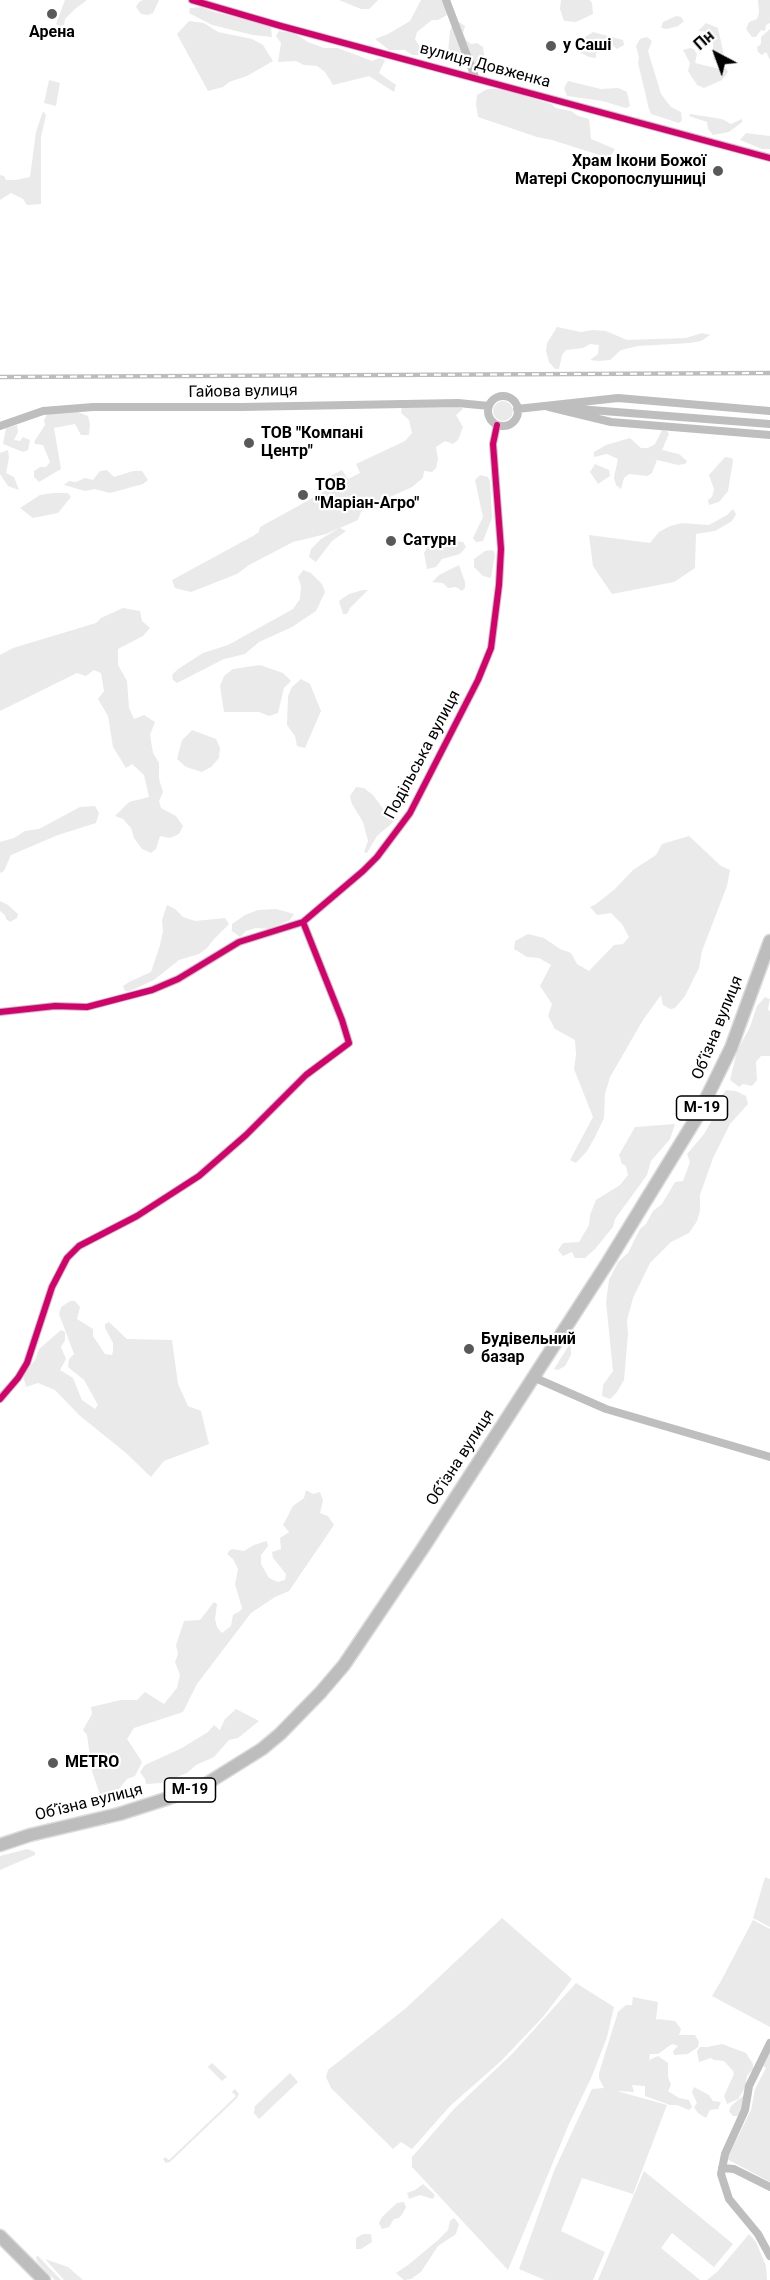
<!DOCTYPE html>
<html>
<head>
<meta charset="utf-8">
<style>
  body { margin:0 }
  #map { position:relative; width:770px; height:2280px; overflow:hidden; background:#fff; font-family:Roboto,sans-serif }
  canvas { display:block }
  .north { position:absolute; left:686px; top:24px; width:60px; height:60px; -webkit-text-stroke:4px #fff; paint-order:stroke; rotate:319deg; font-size:16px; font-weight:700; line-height:24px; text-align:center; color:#000 }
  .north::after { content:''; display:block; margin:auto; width:21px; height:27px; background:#000; clip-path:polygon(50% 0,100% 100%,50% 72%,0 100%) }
</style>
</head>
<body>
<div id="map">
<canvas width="770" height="2280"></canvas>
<div class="north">Пн</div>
</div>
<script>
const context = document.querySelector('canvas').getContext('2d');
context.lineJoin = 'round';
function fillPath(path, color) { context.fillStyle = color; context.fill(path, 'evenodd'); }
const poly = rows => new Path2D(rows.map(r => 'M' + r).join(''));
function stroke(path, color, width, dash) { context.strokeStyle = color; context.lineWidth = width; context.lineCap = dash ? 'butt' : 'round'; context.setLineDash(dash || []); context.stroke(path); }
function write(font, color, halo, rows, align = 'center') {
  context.font = font + ' Roboto,sans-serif'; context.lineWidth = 4.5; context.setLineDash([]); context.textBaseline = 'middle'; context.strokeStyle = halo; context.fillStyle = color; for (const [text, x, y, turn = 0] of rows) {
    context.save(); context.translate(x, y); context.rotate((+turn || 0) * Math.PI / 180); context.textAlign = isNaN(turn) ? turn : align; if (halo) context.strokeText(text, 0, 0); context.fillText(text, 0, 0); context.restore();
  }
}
const green = poly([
  [65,0,87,0,75,9,65,19,64,25,60,26,56,24],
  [143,0,159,0,153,13,148,15,141,14,136,7,139,2],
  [339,0,378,0,369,9,361,9],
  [421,0,444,0,447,15,438,20,432,20,417,32,415,39,425,55,412,55,405,50,389,50,375,39,388,34,410,21],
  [561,0,590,0,592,3,593,14,576,22,564,21,560,9],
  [758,0,770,0,770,23,766,25,765,31,761,30,756,37,752,37,746,29,749,22,757,19,759,13],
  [202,7,211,11,261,23,271,27,272,37,253,35,212,25,189,13,190,8],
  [676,16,681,17,684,21,678,26,667,29,661,28,663,22],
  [189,21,204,23,218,32,252,39,263,45,273,61,247,76,229,82,223,87,208,91,177,34],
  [459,22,465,26,463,33,466,40,471,44,477,43,483,47,484,54,483,68,476,70,463,61,453,60,448,52,450,31,453,24],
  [706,23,718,28,724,56,721,62,714,60,713,57,713,44,709,32,698,31],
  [770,29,770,60,766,52,762,55,758,52,757,47,761,44,761,37],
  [279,31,294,33,308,42,324,48,338,48,372,61,379,58,385,60,379,73,396,85,394,92,369,76,333,85,325,72,317,66,304,65,296,61,278,62,281,43,276,36],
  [593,32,623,40,624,45,617,49,614,46,596,53,596,58,589,57,581,53,577,42],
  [647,37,652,41,648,51,661,94,671,107,681,112,682,120,679,123,651,114,649,109,638,63,639,58,636,46,640,39],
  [690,48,694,49,697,54,695,63,720,69,726,68,728,72,722,80,704,88,697,85,688,71,690,63,683,50],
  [49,80,60,83,56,106,44,103],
  [568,81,601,89,618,88,627,92,630,106,626,108,602,101,567,96,564,88],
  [487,89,503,89,551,104,556,108,571,111,578,116,589,119,591,139,615,149,609,158,552,140,537,137,478,117,476,104,477,95],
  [43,111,46,115,41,137,41,204,27,205,23,199,11,193,0,200,0,175,4,176,6,180,16,180,30,177,36,132],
  [690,114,722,119,731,124,742,119,742,122,729,132,713,135,708,129,707,122,689,116],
  [746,133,770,136,770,149,762,149,740,140],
  [557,327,581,332,593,330,606,331,627,340,686,338,702,333,710,335,701,341,690,343,638,346,621,350,610,360,598,361,590,360,598,354,599,345,590,344,583,348,566,350,562,355,559,369,555,369,549,362,546,351,547,343],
  '493 411a10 10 0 1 1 20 0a10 10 0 1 1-20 0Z',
  [402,405,457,405,463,409,456,415,463,427,458,440,453,444,445,441,436,447,438,459,436,468,432,472,424,471,423,478,412,487,368,507,361,512,358,520,340,528,346,531,332,541,316,562,309,557,311,549,321,539,339,528,326,534,293,542,249,565,237,574,191,592,175,588,172,580,253,536,259,532,260,527,329,489,325,479,342,470,348,479,360,473,356,464,405,441,412,433,409,420,401,413],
  [73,410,88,416,90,424,89,435,81,435,75,424,54,428,61,469,39,482,34,477,34,471,40,467,46,467,50,462,43,445,35,444,34,442,45,425,44,420,49,411],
  [17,425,18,432,14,440,20,441,23,437,30,440,28,450,23,452,3,444,6,428],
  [662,430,667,431,669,434,662,450,679,454,687,461,685,464,678,465,657,460,652,473,647,476,629,474,624,478,621,489,616,485,614,477,618,459,607,454,594,457,594,452,606,445,630,438,641,448,648,448,655,444],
  [8,450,9,458,6,473,14,477,19,490,8,486,0,474,0,453],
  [725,457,732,458,733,461,728,491,719,502,709,505,708,500,712,497,714,489,709,475],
  [595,464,609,470,610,476,598,484,590,472],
  [107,470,114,477,133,471,142,471,148,480,143,484,110,493,95,489,85,491,64,485,69,481,76,482,85,478,93,480,100,471],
  [480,475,488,477,490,481,492,518,483,541,476,542,473,538,483,517,475,480],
  [53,493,68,493,71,497,58,513,33,518,20,508,40,495],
  [733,509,736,514,732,521,715,531,696,534,695,568,674,582,612,594,593,566,589,535,650,543,659,532,670,526,682,523,709,525,727,515],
  [447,540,463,542,466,547,460,554,442,559,436,567,427,569,424,553,429,544],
  [493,550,495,555,491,578,483,576,474,567,474,559,485,551],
  [459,565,465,582,465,588,462,591,456,587,448,588,443,583,432,582,439,575],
  [303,570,311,573,322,584,325,592,316,611,292,627,259,642,245,654,224,659,177,683,173,680,172,675,178,669,203,653,228,645,293,609,300,599,301,586,298,577],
  [363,590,368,590,350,608,347,614,343,614,339,601,349,594],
  [123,608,140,611,142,621,150,628,143,636,118,649,118,665,127,681,129,708,134,719,144,715,155,722,150,735,153,753,159,763,159,779,163,792,159,801,161,808,176,816,183,826,179,834,170,838,160,836,156,849,151,853,142,849,134,838,131,828,123,819,115,816,129,802,149,797,144,775,132,764,126,768,113,747,108,716,98,699,104,691,101,673,94,670,86,676,77,673,0,711,0,655,13,648,96,623,101,618],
  [260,665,283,673,291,681,284,688,278,713,269,716,259,712,224,712,220,686,224,676,233,669],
  [301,679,310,684,321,711,305,748,297,746,295,736,287,725,288,696,292,687],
  [192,730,216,739,220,748,219,758,211,767,202,772,186,767,177,759,182,740],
  [356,787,364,788,373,795,384,810,397,819,377,836,367,853,364,852,368,841,363,822,352,804,350,796],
  [95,806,99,813,96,823,58,835,11,855,4,871,0,873,0,842,14,838,25,831,39,829,80,807],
  [689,836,721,866,730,870,727,886,702,951,699,968,685,996,675,1008,670,1009,663,1005,661,995,643,1020,610,1077,605,1094,604,1118,595,1137,587,1151,576,1163,570,1160,593,1117,574,1069,576,1055,575,1040,555,1029,548,1016,552,1004,540,986,551,965,539,958,527,957,514,949,515,941,528,934,544,938,560,949,571,953,577,964,589,971,614,945,623,944,629,937,622,924,611,913,597,915,590,907,596,904,615,889,633,870,656,855,662,844],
  [0,901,8,905,18,914,17,918,10,922,6,919,5,915,0,911],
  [167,905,175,909,183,917,195,921,225,918,229,924,214,939,207,948,199,954,179,960,154,980,130,991,125,991,123,986,129,982,151,972,160,945,163,931,162,920],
  [276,909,294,914,290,920,269,929,256,928,246,931,240,937,232,931,232,924,245,915,258,910],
  [765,997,770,999,768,1009,770,1012,770,1056,761,1056,756,1062,757,1080,752,1086,743,1084,739,1087,730,1080,737,1051,750,1027,757,1006],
  [726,1090,736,1091,746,1096,748,1104,730,1124,713,1158,700,1195,700,1211,697,1221,689,1233,671,1242,650,1263,633,1298,627,1320,628,1334,624,1380,617,1392,610,1399,602,1396,603,1385,613,1371,606,1302,609,1280,618,1262,628,1253,640,1229,646,1224,653,1211,662,1204,675,1182,683,1181,690,1162,687,1154,704,1134,712,1120,719,1099],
  [675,1124,670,1139,651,1161,647,1175,615,1219,613,1227,595,1249,585,1258,575,1258,572,1252,563,1256,558,1250,563,1243,579,1242,589,1225,590,1215,596,1200,620,1185,628,1175,626,1166,622,1164,619,1155,635,1127],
  [70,1301,75,1301,80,1307,77,1319,93,1329,93,1336,105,1354,112,1355,113,1351,113,1343,105,1328,105,1324,109,1322,127,1339,172,1340,178,1384,188,1406,201,1411,209,1444,164,1461,151,1477,126,1453,79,1415,55,1390,38,1383,26,1387,23,1375,35,1360,39,1349,61,1330,65,1332,65,1340,61,1347,66,1359,60,1370,73,1378,82,1400,95,1409,98,1405,84,1380,68,1367,69,1359,74,1354,59,1314,61,1307],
  [571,1342,571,1355,565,1366,558,1370,554,1369],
  [306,1490,313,1494,320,1492,323,1500,320,1513,328,1516,334,1525,289,1591,275,1597,251,1613,197,1684,183,1712,134,1728,127,1739,142,1762,135,1776,127,1779,115,1794,101,1798,92,1771,87,1735,83,1730,92,1714,91,1707,121,1700,137,1700,145,1692,164,1704,177,1688,180,1675,175,1662,178,1654,176,1645,184,1621,200,1620,214,1602,217,1604,215,1619,217,1627,222,1633,231,1626,233,1615,240,1611,242,1608,235,1584,238,1569,233,1559,227,1554,229,1551,232,1549,244,1551,254,1545,267,1541,268,1546,261,1555,261,1564,269,1578,278,1582,285,1580,286,1574,273,1558,272,1552,281,1549,280,1538,289,1532,283,1525,293,1506,304,1498],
  [236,1709,259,1721,238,1738,229,1740,214,1757,196,1765,187,1773,161,1783,146,1784,145,1779,140,1772,145,1765,182,1748,208,1732,214,1725,220,1730,225,1719],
  [27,1849,35,1852,35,1855,0,1870,0,1856],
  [765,1877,770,1879,770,1927,753,1918],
  [502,1918,572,1979,543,2017,501,2061,450,2106,412,2149,401,2142,393,2149,331,2088,326,2077,328,2070,406,2008],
  [753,1920,770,1929,770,2027,712,1996,721,1981],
  [576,1983,614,2007,607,2037,592,2076,569,2124,508,2270,412,2167,412,2157,454,2109,513,2053],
  [633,1997,658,2002,656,2020,658,2019,675,2021,681,2029,679,2035,695,2035,699,2042,698,2047,688,2054,674,2055,673,2051,678,2046,672,2044,658,2054,650,2054,649,2060,658,2056,668,2063,668,2077,671,2085,668,2091,679,2098,689,2100,692,2107,689,2110,677,2105,670,2105,645,2096,645,2086,632,2085,634,2092,617,2091,667,2105,633,2194,582,2178,561,2231,605,2252,593,2280,545,2280,519,2269,554,2171,592,2089,604,2088,599,2078,599,2073,618,2012,626,2005,632,2005],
  [722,2044,746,2053,753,2064,753,2069,747,2076,745,2088,738,2099,727,2104,724,2096,734,2074,733,2071,724,2061,714,2060,711,2058,699,2062,697,2051,700,2047,707,2047],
  [770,2049,770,2182,727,2159,751,2110,755,2089,766,2068,762,2065],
  [212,2063,227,2077,222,2081,208,2067],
  [290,2073,298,2082,259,2119,254,2113,255,2106],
  [694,2087,709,2095,713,2101,721,2102,718,2109,710,2110,706,2118,698,2113,694,2107,697,2103,692,2092],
  [235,2089,239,2094,237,2098,170,2162,166,2163,163,2159,165,2157,169,2160,236,2096,232,2092],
  [744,2095,743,2112,737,2116,733,2116,729,2111,731,2106],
  [644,2171,733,2244,714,2267,672,2233,661,2248,700,2280,598,2280],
  [423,2184,435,2195,433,2199,420,2195,409,2199,407,2193,415,2190],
  [404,2202,406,2207,403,2213,399,2218,394,2219,389,2227,382,2229,379,2223,382,2217,397,2203],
  [454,2218,459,2224,456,2234,438,2246,421,2272,411,2279,404,2280,396,2273,408,2265,438,2240,448,2230,450,2221],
  [363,2234,371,2234,372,2242,361,2249,356,2249,356,2238],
  [749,2234,756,2242,766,2266,767,2280,707,2280,718,2271],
  [38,2256,41,2259,61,2280,55,2280,45,2270,37,2261,36,2257],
  [45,2259,68,2267,83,2280,64,2280]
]);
const minor = poly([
  [192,0,281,26,770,158],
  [446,0,475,77],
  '488 411a15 15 0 1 1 30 0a15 15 0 1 1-30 0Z',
  [549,407,611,422,770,435],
  [565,408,770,424],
  [517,409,618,398,770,411],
  [0,426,43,411,93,407,241,407,458,403,489,406],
  [0,1012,55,1006,87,1007,152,990,178,979,239,942,303,922,363,871,377,857,410,813,478,680,491,648,499,585,501,549,493,444,497,425],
  [533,1377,606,1409,770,1457],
  [0,1399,18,1378,27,1363,52,1287,67,1258,79,1246,137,1216,199,1176,246,1135,306,1075,349,1043,342,1020,303,922],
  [770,2043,749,2086,745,2110,725,2154,721,2174,729,2199,758,2234,770,2256],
  [722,2168,734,2169,770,2187]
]);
const highway = poly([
  [0,1845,30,1835,119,1814,169,1798,206,1784,262,1749,280,1734,321,1692,344,1665,423,1548,608,1262,697,1117,731,1048,770,941],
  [0,2236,44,2280]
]);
const rail = poly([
  [0,377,770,373]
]);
const cycleway = poly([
  [192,0,281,26,770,158],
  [0,1012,55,1006,87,1007,152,990,178,979,239,942,303,922,363,871,377,857,410,813,478,680,491,648,499,585,501,549,493,444,497,425],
  [0,1399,18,1378,27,1363,52,1287,67,1258,79,1246,137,1216,199,1176,246,1135,306,1075,349,1043,342,1020,303,922]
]);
const markers = [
  [52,14,6,"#595959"],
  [551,46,6,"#595959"],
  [718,171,6,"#595959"],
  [249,443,6,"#595959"],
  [303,495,6,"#595959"],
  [391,541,6,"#595959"],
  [469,1349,6,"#595959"],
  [53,1763,6,"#595959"]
];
const shields = [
  [702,1108,51],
  [190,1790,51]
];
const shieldNames = [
  ["М-19",702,1108],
  ["М-19",190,1790]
];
const poiNames = [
  ["Арена",52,33,"center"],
  ["у Саші",563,46],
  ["Храм Ікони Божої",706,162,"right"],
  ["Матері Скоропослушниці",706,180,"right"],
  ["ТОВ \"Компані",261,434],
  ["Центр\"",261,452],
  ["ТОВ",315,486],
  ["\"Маріан-Агро\"",315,504],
  ["Сатурн",403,541],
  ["Будівельний",481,1340],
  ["базар",481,1358],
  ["METRO",65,1763]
];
const streetNames = [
  ["вулиця Довженка",485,66,15],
  ["Гайова вулиця",243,392,-1],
  ["Подільська вулиця",423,755,-62],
  ["Обʼїзна вулиця",718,1028,-68],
  ["Обʼїзна вулиця",461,1458,-57],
  ["Обʼїзна вулиця",89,1803,-14]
];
fillPath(green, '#eaeaea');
stroke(highway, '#dbdbdb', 15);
stroke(minor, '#bebebe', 8);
stroke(highway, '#bdbdbd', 12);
stroke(rail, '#bdbdbd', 4.5);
stroke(rail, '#fff', 2, [7]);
stroke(cycleway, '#d6006c', 6);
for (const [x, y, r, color] of markers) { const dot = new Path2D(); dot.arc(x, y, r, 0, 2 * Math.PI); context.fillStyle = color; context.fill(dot); stroke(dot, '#fff', 2); }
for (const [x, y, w] of shields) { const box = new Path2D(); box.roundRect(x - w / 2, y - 12, w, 24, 4.5); context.fillStyle = '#fff'; context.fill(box); stroke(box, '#000', 1.5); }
write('bold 15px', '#000', null, shieldNames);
write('bold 16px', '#000', '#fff', poiNames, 'left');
write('16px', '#000', '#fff', streetNames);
</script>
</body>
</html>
